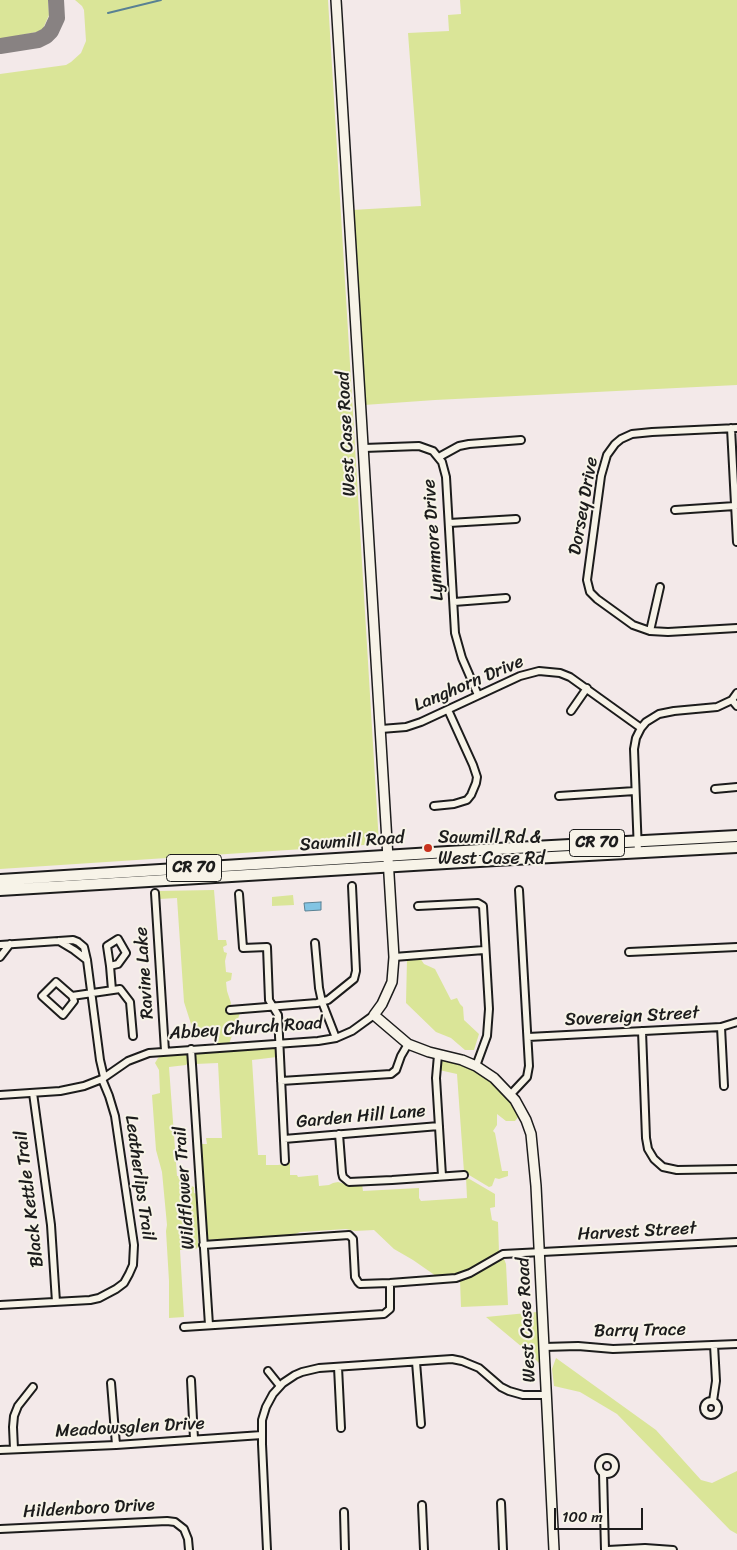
<!DOCTYPE html>
<html>
<head>
<meta charset="utf-8">
<style>
  body { margin:0 }
  #map { position:relative; width:737px; height:1550px; overflow:hidden; background:#f3e9e9; font-family:Sriracha,sans-serif }
  canvas { display:block }
  .scale { position:absolute; left:554px; top:1508px; width:89px; height:22px; box-sizing:border-box; border:2px solid #1c1c1c; border-top:0; padding-left:6px; font-size:15px; line-height:18px; white-space:nowrap; color:#1c1c1c; -webkit-text-stroke:4px #f7f3e8; paint-order:stroke }
</style>
</head>
<body>
<div id="map">
<canvas width="737" height="1550"></canvas>
<div class="scale">100 m</div>
</div>
<script>
const context = document.querySelector('canvas').getContext('2d');
context.lineJoin = 'round';
function fillPath(path, color) { context.fillStyle = color; context.fill(path, 'evenodd'); }
const poly = rows => new Path2D(rows.map(r => 'M' + r).join(''));
function stroke(path, color, width, dash) { context.strokeStyle = color; context.lineWidth = width; context.lineCap = dash ? 'butt' : 'round'; context.setLineDash(dash || []); context.stroke(path); }
function write(font, color, halo, rows, align = 'center') {
  context.font = font + ' Sriracha,sans-serif'; context.lineWidth = 4; context.setLineDash([]); context.textBaseline = 'middle'; context.strokeStyle = halo; context.fillStyle = color; for (const [text, x, y, turn = 0] of rows) {
    context.save(); context.translate(x, y); context.rotate((+turn || 0) * Math.PI / 180); context.textAlign = isNaN(turn) ? turn : align; if (halo) context.strokeText(text, 0, 0); context.fillText(text, 0, 0); context.restore();
  }
}
const green = poly([
  [0,0,48,0,49,15,42,31,0,39],
  [75,0,328,0,379,844,0,869,0,74,66,65,71,62,81,53,86,41,84,10,82,6],
  [460,0,737,0,737,385,435,400,364,405,352,210,421,206,408,33,449,31,448,15,461,14],
  [214,890,218,940,226,940,227,945,223,947,224,952,227,953,225,961,226,972,232,973,231,980,226,982,227,991,231,1003,229,1011,240,1013,229,1044,218,1046,209,1032,192,1034,191,1024,184,1002,177,898,159,899,159,891],
  [293,895,294,905,272,906,272,897],
  [420,958,424,964,435,969,451,1000,457,998,460,1004,463,1007,464,1020,479,1034,474,1050,465,1050,451,1038,436,1032,406,1003,407,959],
  [276,1047,277,1057,252,1060,258,1155,266,1155,266,1165,278,1165,290,1163,290,1175,297,1175,298,1177,318,1175,319,1186,329,1185,333,1183,338,1182,349,1185,362,1184,363,1191,419,1188,419,1198,421,1201,467,1198,466,1177,495,1194,495,1207,490,1208,492,1220,498,1222,499,1252,482,1263,457,1274,436,1276,413,1260,394,1249,374,1230,355,1231,346,1229,300,1232,293,1235,207,1240,200,1144,207,1144,206,1138,222,1138,218,1063,195,1064,194,1052],
  [188,1055,188,1063,186,1065,169,1067,177,1176,189,1176,189,1185,194,1187,194,1193,197,1194,198,1247,196,1249,180,1250,184,1317,169,1318,169,1281,166,1231,167,1225,162,1172,156,1150,152,1095,160,1093,159,1070,155,1063,158,1058,161,1056],
  [439,1060,453,1063,468,1068,496,1083,512,1101,519,1116,515,1121,506,1121,497,1114,497,1125,493,1131,495,1133,502,1171,508,1171,508,1176,499,1179,495,1178,492,1186,489,1187,464,1172,457,1074,439,1070],
  [503,1256,506,1264,508,1305,461,1307,460,1280],
  [537,1312,540,1364,528,1352,486,1317],
  [556,1358,656,1430,701,1480,712,1483,737,1471,737,1534,730,1530,617,1414,580,1392,554,1386,552,1369]
]);
const water = poly([
  [321,902,321,910,305,911,304,903,321,902]
]);
const stream = poly([
  [108,13,161,0]
]);
const taxiway = poly([
  [0,46,38,40,46,36,51,31,57,18,56,0]
]);
const minor = poly([
  [731,428,737,542],
  [737,428,652,432,632,434,621,439,615,444,607,455,601,476,587,580,590,592,597,599,633,625,650,631,668,632,737,628],
  [364,448,419,446,433,451,442,462,446,477,455,633,462,658,478,695],
  [439,457,459,446,469,444,521,440],
  [675,510,735,506],
  [449,523,516,519],
  [454,602,506,598],
  [650,631,660,587],
  [732,700,737,706],
  [571,711,587,688],
  [381,729,406,727,421,722,520,676,539,671,560,673,570,677,641,728],
  [715,789,737,787],
  [559,796,635,791],
  [434,806,454,804,467,800,471,795,476,783,477,777,473,765,448,710],
  [638,852,634,749,636,738,641,728,646,722,659,714,674,711,717,707,732,700,737,693],
  [155,893,165,1051],
  [239,894,243,948,267,947,269,1000,278,1015,285,1161],
  [418,906,478,903,483,906,489,1009,487,1036,476,1066],
  [59,941,74,950,87,960],
  [315,943,319,988,322,1002,336,1038],
  [0,945,73,940,78,942,84,947,87,960,100,1060,104,1077],
  [629,952,737,947],
  [0,957,10,944],
  [394,957,484,950],
  [110,966,118,964,126,953,118,939,107,946,110,966,112,990],
  [56,982,72,996,74,1001,63,1015,42,996,56,982],
  [72,996,120,989,130,1002,133,1036],
  [230,1010,317,1003,328,1000,354,979,356,971,352,886],
  [721,1027,724,1086],
  [642,1031,646,1138,648,1149,654,1159,663,1167,677,1170,737,1169],
  [528,1037,721,1027,737,1022],
  [191,1049,209,1325],
  [438,1055,436,1078,442,1176],
  [281,1081,391,1074,396,1070,401,1056,408,1044],
  [33,1093,51,1225,56,1302],
  [511,1094,527,1077,529,1066,519,890],
  [0,1095,60,1091,84,1086,102,1079,128,1061,149,1053,318,1041,336,1038,352,1031,374,1015],
  [339,1134,342,1173,343,1177,349,1182,392,1180,464,1175],
  [284,1139,439,1126],
  [203,1245,349,1235,353,1239,355,1277,358,1282,360,1284,390,1283,456,1278,470,1273,503,1254,737,1242],
  [0,1305,90,1300,99,1298,116,1289,124,1283,129,1274,133,1265,134,1245,115,1116,109,1096,102,1079],
  [184,1327,384,1314,390,1309,390,1283],
  [544,1347,578,1346,613,1349,737,1344],
  [416,1362,421,1424],
  [338,1367,341,1428],
  [268,1371,280,1386],
  [191,1380,194,1439],
  [111,1383,116,1445],
  '704 1408a7 7 0 1 1 14 0a7 7 0 1 1-14 0Z',
  [713,1401,716,1381,714,1345],
  [14,1449,13,1427,14,1416,18,1406,33,1387],
  [0,1450,116,1445,262,1435],
  '599 1466a8 8 0 1 1 16 0a8 8 0 1 1-16 0Z',
  [603,1473,605,1550],
  [501,1503,503,1550],
  [422,1505,424,1550],
  [344,1512,345,1550],
  [0,1529,167,1521,175,1522,184,1529,188,1539,189,1550],
  [267,1550,262,1444,262,1420,266,1407,273,1394,283,1383,295,1375,302,1372,319,1368,452,1359,462,1361,479,1368,501,1387,509,1391,523,1395,547,1395],
  [608,1550,645,1548,673,1550]
]);
const secondary = poly([
  [336,0,394,957,392,982,382,1004,374,1015,408,1044,429,1052,462,1060,476,1066,494,1078,515,1100,526,1120,531,1134,536,1186,554,1550]
]);
const primary = poly([
  [0,880,496,849,737,836],
  [0,890,496,860,737,847]
]);
const markers = [
  [428,848,5,"#c8321e"]
];
const shields = [
  [597,843,55],
  [194,868,55]
];
const shieldNames = [
  ["CR 70",597,843],
  ["CR 70",194,868]
];
const streetNames = [
  ["West Case Road",347,434,-93],
  ["Dorsey Drive",584,506,-80],
  ["Lynnmore Drive",434,540,-94],
  ["Langhorn Drive",469,684,-23],
  ["Sawmill Road",352,842,-4],
  ["Ravine Lake",145,973,-94],
  ["Sovereign Street",632,1017,-3],
  ["Abbey Church Road",246,1029,-4],
  ["Garden Hill Lane",361,1117,-5],
  ["Leatherlips Trail",139,1178,82],
  ["Wildflower Trail",185,1188,-94],
  ["Black Kettle Trail",30,1199,-97],
  ["Harvest Street",637,1232,-3],
  ["West Case Road",527,1320,-93],
  ["Barry Trace",640,1331,-1],
  ["Meadowsglen Drive",130,1428,-3],
  ["Hildenboro Drive",89,1509,-3]
];
const poiNames = [
  ["Sawmill Rd &",438,838],
  ["West Case Rd",438,859]
];
fillPath(green, '#dae598');
fillPath(water, '#82c4e3');
stroke(water, '#598193', 1);
stroke(stream, '#598193', 2);
stroke(taxiway, '#888282', 16);
stroke(minor, '#1c1c1c', 10);
stroke(secondary, '#1c1c1c', 12);
stroke(primary, '#1c1c1c', 14);
stroke(minor, '#f7f3e8', 6);
stroke(secondary, '#f7f3e8', 9);
stroke(primary, '#f7f3e8', 10);
for (const [x, y, r, color] of markers) { const dot = new Path2D(); dot.arc(x, y, r, 0, 2 * Math.PI); context.fillStyle = color; context.fill(dot); stroke(dot, '#f7f3e8', 2); }
for (const [x, y, w] of shields) { const box = new Path2D(); box.roundRect(x - w / 2, y - 13.5, w, 27, 4); context.fillStyle = '#f7f3e8'; context.fill(box); stroke(box, '#1c1c1c', 1); }
write('bold 16px', '#1c1c1c', null, shieldNames);
write('18px', '#1c1c1c', '#f7f3e8', streetNames);
write('18px', '#1c1c1c', '#f7f3e8', poiNames, 'left');
</script>
</body>
</html>
